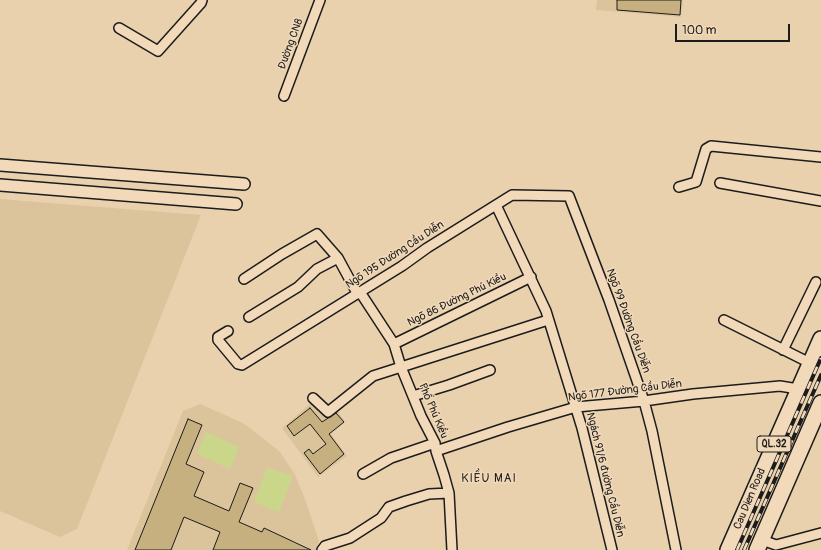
<!DOCTYPE html>
<html>
<head>
<meta charset="utf-8">
<style>
  body { margin:0 }
  #map { position:relative; width:821px; height:550px; overflow:hidden; background:#e9d1ad; font-family:Pangolin,sans-serif }
  canvas { display:block }
  .scale { position:absolute; left:675px; top:24px; width:115px; height:18px; box-sizing:border-box; border:2px solid #1c1c1c; border-top:0; padding-left:5px; font-size:12px; line-height:14px; white-space:nowrap; color:#1c1c1c; -webkit-text-stroke:3px #f1d9b9; paint-order:stroke }
</style>
</head>
<body>
<div id="map">
<canvas width="821" height="550"></canvas>
<div class="scale">100 m</div>
</div>
<script>
const context = document.querySelector('canvas').getContext('2d');
context.lineJoin = 'round';
function fillPath(path, color) { context.fillStyle = color; context.fill(path, 'evenodd'); }
const poly = rows => new Path2D(rows.map(r => 'M' + r).join(''));
function stroke(path, color, width, dash) { context.strokeStyle = color; context.lineWidth = width; context.lineCap = dash ? 'butt' : 'round'; context.setLineDash(dash || []); context.stroke(path); }
function write(font, color, halo, rows, align = 'center') {
  context.font = font + ' Pangolin,sans-serif'; context.lineWidth = 3; context.setLineDash([]); context.textBaseline = 'middle'; context.strokeStyle = halo; context.fillStyle = color; for (const [text, x, y, turn = 0] of rows) {
    context.save(); context.translate(x, y); context.rotate((+turn || 0) * Math.PI / 180); context.textAlign = isNaN(turn) ? turn : align; if (halo) context.strokeText(text, 0, 0); context.fillText(text, 0, 0); context.restore();
  }
}
const built = poly([
  [597,0,683,0,681,17,596,10],
  [0,199,201,215,77,529,60,537,0,511],
  [312,402,325,416,336,408,345,422,331,434,347,456,318,477,282,428],
  [200,404,243,423,263,438,280,452,294,473,304,496,319,541,316,550,127,550,183,411]
]);
const green = poly([
  [206,432,239,447,230,469,197,454],
  [267,467,293,476,279,512,254,502]
]);
const building = poly([
  [617,0,681,0,680,15,617,10,617,0],
  [310,408,322,422,336,413,344,422,329,434,344,454,320,474,304,453,309,449,313,454,326,444,310,424,294,436,287,426,310,408],
  [188,419,202,425,186,464,204,472,194,496,229,511,240,483,253,488,239,522,262,532,264,528,311,550,213,550,220,532,184,517,171,550,135,550,188,419]
]);
const minor = poly([
  [119,28,158,51,201,3,202,0],
  [284,96,320,0],
  [720,183,821,201],
  [679,187,696,182,706,149,711,146,821,157],
  [496,205,546,311,582,428,612,550],
  [244,279,282,254,317,234,338,258,357,293],
  [360,292,394,344,401,367,421,416,435,443,436,451,444,475,449,493,452,550],
  [249,317,298,287,317,269,338,258],
  [724,320,810,363],
  [228,331,218,337,218,340,238,364,242,365,402,266,427,248,512,195,569,196,609,300,644,401,652,431,676,550],
  [394,344,531,277],
  [783,350,816,282],
  [413,396,449,385,490,370],
  [313,398,328,412,373,376,548,320],
  [436,451,508,427,576,407,644,401,693,394,780,386,798,389],
  [363,474,391,458,435,443],
  [762,540,776,545,821,533],
  [322,550,325,546,350,538,381,518,389,507,406,501,429,494,449,493]
]);
const tertiary = poly([
  [0,165,244,184],
  [0,185,236,204]
]);
const trunk = poly([
  [728,550,821,339],
  [757,550,821,403]
]);
const rail = poly([
  [737,550,821,358],
  [744,550,821,375]
]);
const shields = [
  [774,444,34]
];
const shieldNames = [
  ["QL.32",774,444]
];
const streetNames = [
  ["Đường CN8",291,44,-70],
  ["Ngõ 195 Đường Cầu Diễn",395,255,-33],
  ["Ngõ 86 Đường Phú Kiều",457,300,-26],
  ["Ngõ 99 Đường Cầu Diễn",628,321,70],
  ["Ngõ 177 Đường Cầu Diễn",625,391,-7],
  ["Phố Phú Kiều",433,411,67],
  ["Ngách 91/6 đường Cầu Diễn",605,475,76],
  ["Cau Dien Road",750,499,-67]
];
const neighbourhoodNames = [
  ["KIỀU MAI",489,479]
];
fillPath(built, '#dbc49c');
fillPath(green, '#cad689');
fillPath(building, '#c7b07f');
stroke(building, '#1c1c1c', 1);
stroke(minor, '#1c1c1c', 12);
stroke(tertiary, '#1c1c1c', 14);
stroke(trunk, '#1c1c1c', 18);
stroke(minor, '#f1d9b9', 9);
stroke(tertiary, '#f1d9b9', 11);
stroke(trunk, '#f1d9b9', 15);
stroke(rail, '#1c1c1c', 4);
stroke(rail, '#f1d9b9', 2.5, [8]);
for (const [x, y, w] of shields) { const box = new Path2D(); box.roundRect(x - w / 2, y - 8, w, 16, 3); context.fillStyle = '#f1d9b9'; context.fill(box); stroke(box, '#1c1c1c', 1); }
write('bold 10px', '#1c1c1c', null, shieldNames);
write('11px', '#1c1c1c', '#f1d9b9', streetNames);
context.letterSpacing = '1px';
write('12px', '#1c1c1c', '#f1d9b9', neighbourhoodNames);
context.letterSpacing = '0px';
</script>
</body>
</html>
